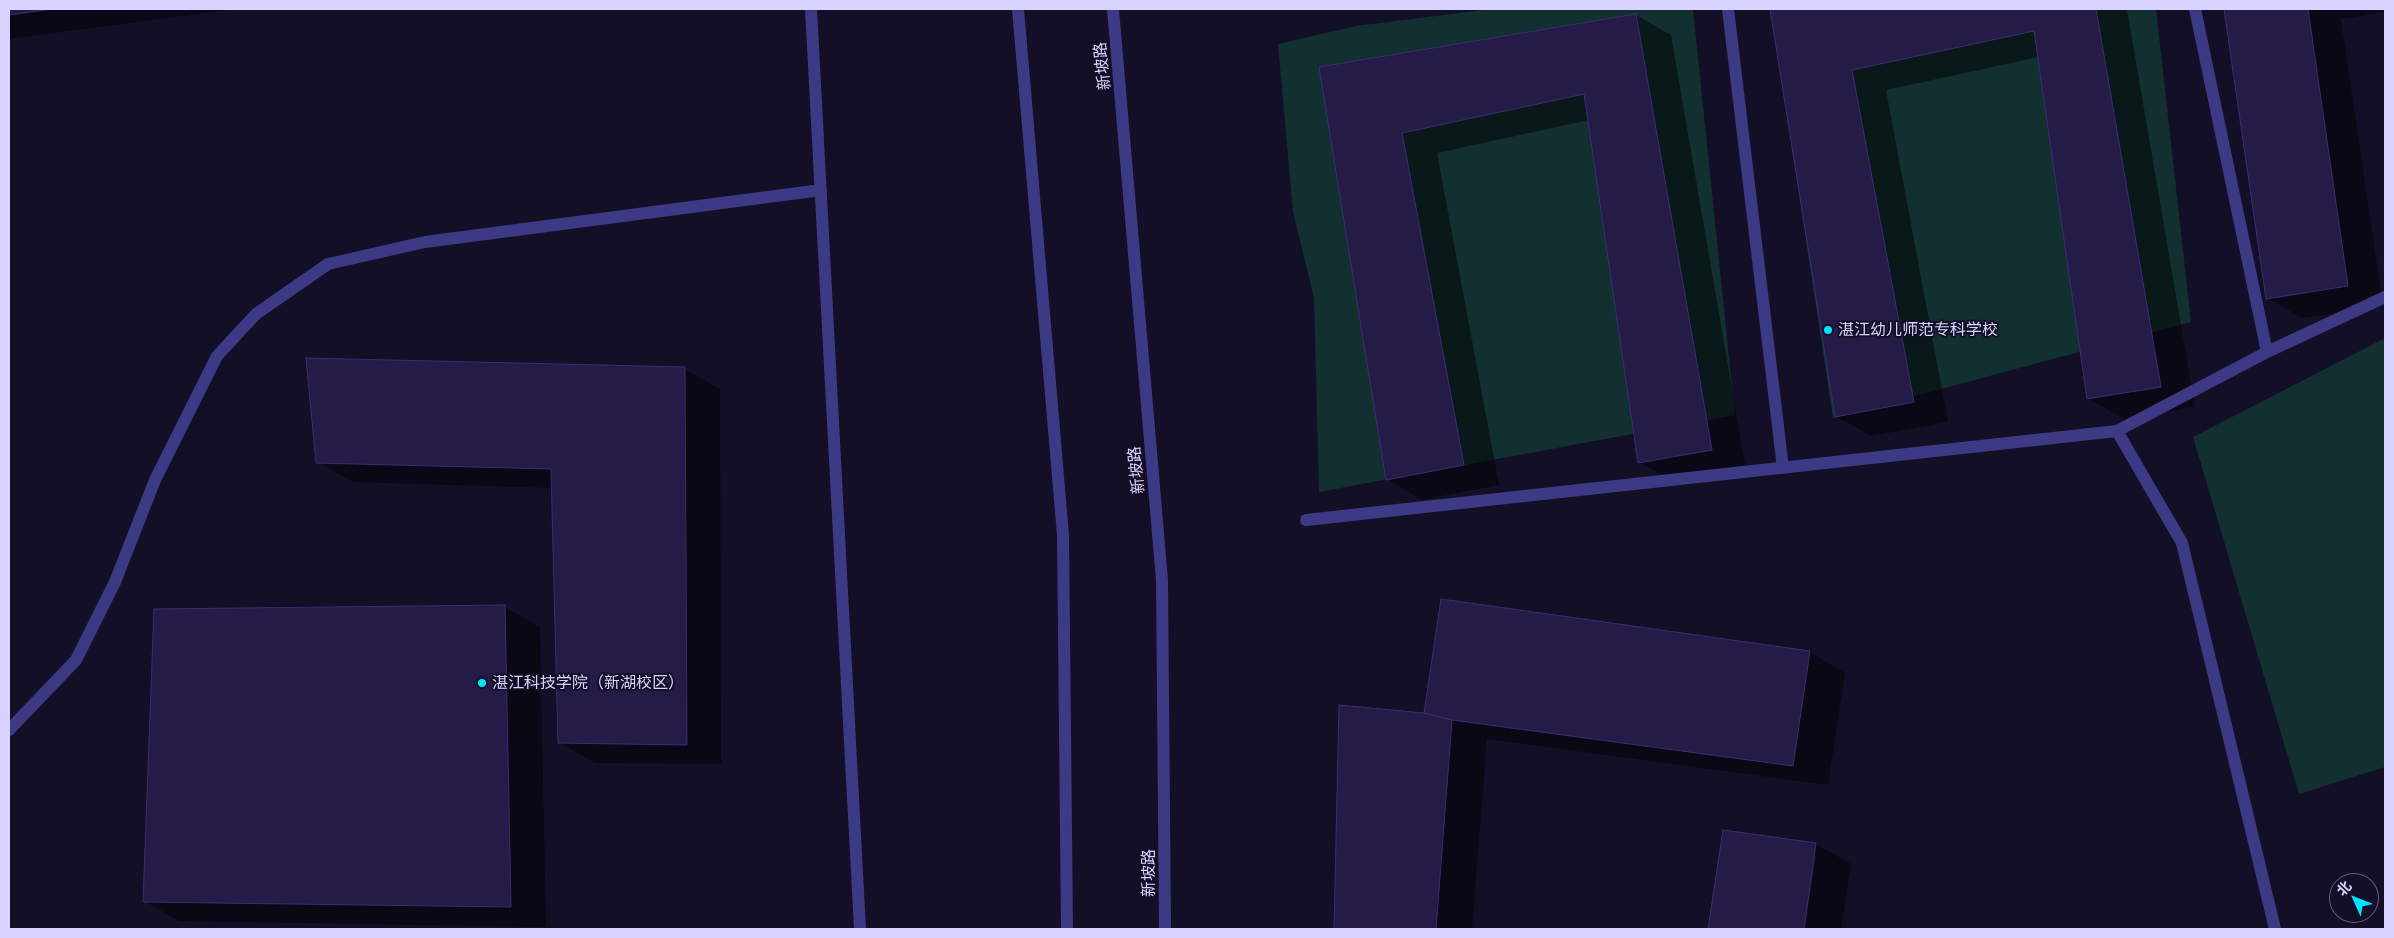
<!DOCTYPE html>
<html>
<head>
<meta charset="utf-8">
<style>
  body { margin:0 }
  #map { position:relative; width:2394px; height:938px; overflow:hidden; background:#130f26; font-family:"Noto Sans","Noto Sans SC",sans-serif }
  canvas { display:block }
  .frame { position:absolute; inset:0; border:10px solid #d9d4ff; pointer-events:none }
  .north { position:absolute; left:2329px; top:873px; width:50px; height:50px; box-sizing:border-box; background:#130f26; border:1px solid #625e7d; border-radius:50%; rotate:314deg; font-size:14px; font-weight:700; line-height:20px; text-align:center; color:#d9d4ff }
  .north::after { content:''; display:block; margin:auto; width:18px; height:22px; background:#00e5ff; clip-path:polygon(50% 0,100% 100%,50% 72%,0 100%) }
</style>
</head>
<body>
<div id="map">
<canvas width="2394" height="938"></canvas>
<div class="frame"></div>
<div class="north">北</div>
</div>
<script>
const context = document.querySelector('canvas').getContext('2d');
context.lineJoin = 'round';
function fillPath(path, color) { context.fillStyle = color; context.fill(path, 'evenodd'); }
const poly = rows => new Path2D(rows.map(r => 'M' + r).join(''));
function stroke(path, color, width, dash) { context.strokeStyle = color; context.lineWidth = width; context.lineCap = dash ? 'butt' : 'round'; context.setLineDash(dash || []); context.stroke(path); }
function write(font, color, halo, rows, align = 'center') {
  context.font = font + ' "Noto Sans","Noto Sans SC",sans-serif'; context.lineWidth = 4; context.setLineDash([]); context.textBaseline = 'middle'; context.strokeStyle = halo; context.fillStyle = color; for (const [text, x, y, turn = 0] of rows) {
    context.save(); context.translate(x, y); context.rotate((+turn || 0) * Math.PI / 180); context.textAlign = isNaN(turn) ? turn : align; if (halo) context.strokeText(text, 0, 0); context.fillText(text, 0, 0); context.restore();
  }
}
const green = poly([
  [1492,9,1693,9,1735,415,1319,492,1314,298,1293,212,1278,44,1356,26],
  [1771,9,2156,9,2191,322,1833,418],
  [2385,338,2385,767,2299,794,2193,437]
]);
const shadow = poly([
  [9,9,235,9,9,39],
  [1771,9,2127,9,2195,407,2124,419,2089,399,2039,57,1886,90,1948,422,1871,436,1836,416],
  [2225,9,2385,9,2385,12,2341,19,2383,306,2302,318,2267,298],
  [1636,15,1671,35,1746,470,1674,482,1639,462,1589,120,1437,153,1499,485,1422,500,1387,479,1320,68],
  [685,369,720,389,721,764,595,763,560,743,553,488,353,482,318,462],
  [505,607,540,627,546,927,179,921,144,901,155,610],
  [1810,652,1845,673,1828,785,1487,739,1472,929,1335,929,1341,707,1425,714],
  [1724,831,1816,844,1851,864,1841,929,1805,929,1816,857,1813,857,1802,929,1709,929]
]);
const building = poly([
  [9,9,53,9,9,15,9,9],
  [1770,9,2096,9,2161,387,2087,399,2034,31,1852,70,1914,402,1835,417,1770,9],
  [2224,9,2308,9,2348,286,2266,299,2224,9],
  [1636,14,1712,450,1638,463,1584,94,1402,133,1464,465,1386,480,1319,67,1636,14],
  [306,358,685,367,687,745,558,743,551,469,316,463,306,358],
  [1441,599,1810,651,1793,766,1452,720,1424,713,1441,599],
  [505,605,511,907,143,902,154,609,505,605],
  [1339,705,1424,713,1452,720,1436,929,1334,929,1339,705],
  [1723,830,1816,843,1804,929,1708,929,1723,830]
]);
const minor = poly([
  [811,9,860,929],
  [1728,9,1783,468],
  [2195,9,2267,352],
  [1306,520,2117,431],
  [9,730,76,660,115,582,155,480,217,356,256,314,328,264,425,242,821,190],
  [2275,929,2182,543,2117,431,2267,352,2385,297]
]);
const tertiary = poly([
  [1018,9,1063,535,1067,929],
  [1113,9,1162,580,1165,929]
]);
const markers = [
  [1828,330,5,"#00e5ff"],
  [482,683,5,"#00e5ff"]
];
const streetNames = [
  ["新坡路",1103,66,-96],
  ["新坡路",1137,470,-95],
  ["新坡路",1149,873,-90]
];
const poiNames = [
  ["湛江幼儿师范专科学校",1838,330],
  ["湛江科技学院（新湖校区）",492,683]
];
fillPath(green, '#12302f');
fillPath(shadow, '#0007');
fillPath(building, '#241b47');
stroke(building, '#3b2d73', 1);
stroke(minor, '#3d3a85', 12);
stroke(tertiary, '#3d3a85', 12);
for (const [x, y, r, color] of markers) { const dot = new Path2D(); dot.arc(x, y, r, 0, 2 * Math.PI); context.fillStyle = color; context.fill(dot); stroke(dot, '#130f26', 2); }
write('16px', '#d9d4ff', '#130f26', streetNames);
write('16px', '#d9d4ff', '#130f26', poiNames, 'left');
</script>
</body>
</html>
